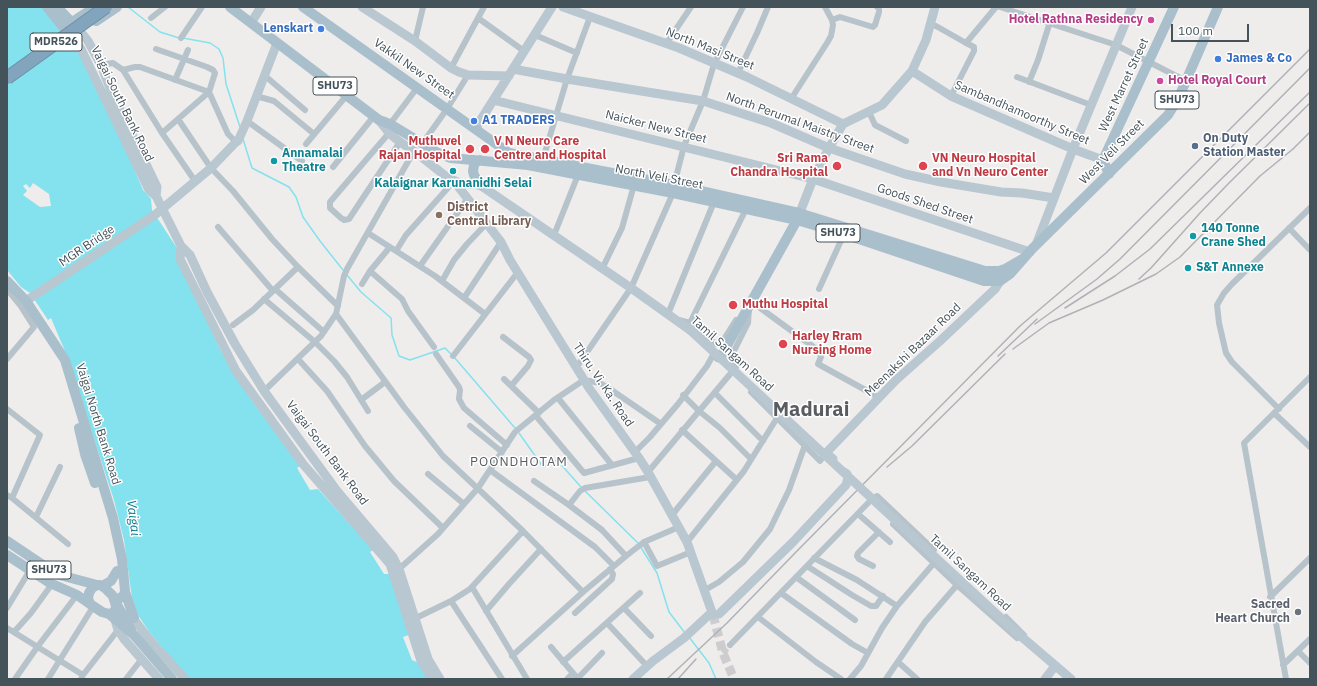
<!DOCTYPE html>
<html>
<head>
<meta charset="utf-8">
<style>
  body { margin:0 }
  #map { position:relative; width:1317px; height:686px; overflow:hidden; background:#efecec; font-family:"IBM Plex Sans",sans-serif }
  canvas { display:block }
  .frame { position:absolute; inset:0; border:8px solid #44525a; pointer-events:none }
  .scale { position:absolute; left:1171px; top:24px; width:78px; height:18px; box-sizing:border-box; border:2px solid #44525a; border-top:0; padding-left:5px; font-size:12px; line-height:14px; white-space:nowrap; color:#44525a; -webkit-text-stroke:3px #fff; paint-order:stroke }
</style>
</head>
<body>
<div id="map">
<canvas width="1317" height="686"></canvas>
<div class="frame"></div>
<div class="scale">100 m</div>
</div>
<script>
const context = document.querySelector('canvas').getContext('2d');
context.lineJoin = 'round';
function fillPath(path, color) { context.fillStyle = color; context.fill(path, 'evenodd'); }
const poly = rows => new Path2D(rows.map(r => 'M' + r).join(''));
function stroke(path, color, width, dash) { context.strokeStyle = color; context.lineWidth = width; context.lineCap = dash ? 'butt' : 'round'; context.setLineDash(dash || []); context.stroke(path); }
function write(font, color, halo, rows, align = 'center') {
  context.font = font + ' "IBM Plex Sans",sans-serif'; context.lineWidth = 3; context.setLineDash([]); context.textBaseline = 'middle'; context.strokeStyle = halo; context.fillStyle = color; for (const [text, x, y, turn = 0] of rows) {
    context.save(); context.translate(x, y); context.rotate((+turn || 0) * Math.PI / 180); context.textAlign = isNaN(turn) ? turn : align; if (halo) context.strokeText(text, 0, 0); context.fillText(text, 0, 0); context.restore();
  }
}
const water = poly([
  [7,7,43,7,78,49,121,137,143,190,151,199,152,210,177,248,188,282,221,351,250,398,300,466,297,468,310,490,318,489,373,550,370,552,384,574,391,574,409,635,403,637,412,660,419,663,428,679,189,679,150,633,138,615,132,598,124,540,114,500,67,356,51,318,48,320,30,293,21,287,7,270],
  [33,183,49,194,51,206,40,207,23,195,27,191,23,186,26,184,30,188]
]);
const stream = poly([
  [128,7,160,32,179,38],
  [183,38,210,43,219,49,223,58,226,84,240,127],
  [243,139,252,168,289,187,296,197,303,217,320,241,343,270],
  [347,275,361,292,391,318,392,335,399,356,410,360,445,348,451,354],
  [454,357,515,428],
  [519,433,543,467,557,460,581,487],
  [584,490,638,543],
  [640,546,657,573,669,612,685,633],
  [689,637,709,663,716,679]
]);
const streetTunnel = poly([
  [723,653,730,645]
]);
const secondaryTunnel = poly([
  [713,615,723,653,734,679]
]);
const street = poly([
  [1000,7,1116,45,1186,81],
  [151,18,165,7],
  [478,18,524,51],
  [832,20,840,17,873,27,875,25,879,12,879,9,877,7],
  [931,25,936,26,966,43,996,7],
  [535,35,577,53],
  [181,38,202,7],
  [415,41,423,7],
  [666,44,691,7],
  [156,49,207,67,213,70,215,73,209,92,162,133],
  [101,65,113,63,123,70,162,133,195,181],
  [451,68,484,7],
  [123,70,135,67,140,67,209,92,228,134,236,142],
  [738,73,757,33,768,7],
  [264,75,305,110],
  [1017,77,1091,105],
  [175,80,188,50],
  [1029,82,1038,60,1050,22],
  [256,96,274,101,314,134],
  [951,96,974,51,974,47,966,43],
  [791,99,827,43,831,36,833,25,832,20,825,7],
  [869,112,875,125,906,141],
  [178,119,211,168,233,191,272,239,298,267,338,306],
  [247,121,302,161],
  [390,124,417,88],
  [389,133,330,202,330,208,341,218,344,220,349,219,400,142],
  [306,144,347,95],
  [422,144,447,109,468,75],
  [543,159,567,79,590,17],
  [333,167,374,116],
  [674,185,684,146,703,101,714,64,743,7],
  [218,227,273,291],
  [1289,228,1310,250],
  [368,233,435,276,485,314],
  [554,235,578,175],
  [396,251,406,235,454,181],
  [420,266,468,198],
  [602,269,622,228,634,185],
  [370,271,402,299,408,311,434,347],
  [442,281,454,260,467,244,487,223],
  [362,284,370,271,390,247],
  [7,289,20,305,34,327,7,359],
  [275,289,324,332],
  [819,289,844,234],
  [464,298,501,242],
  [264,299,315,342,334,361,347,377,368,411],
  [752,302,815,348,820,354,821,357,818,364,880,398],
  [336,314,404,407,443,456,523,531,583,592],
  [668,314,714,202],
  [679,320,690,323,716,344,721,344,736,320],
  [690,323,746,209],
  [233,325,253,310,298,267],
  [503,337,529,357,531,360,528,366,511,386],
  [436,354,459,387,460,390,459,399,464,408,507,445],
  [453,356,518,272],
  [298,359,327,391,365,446,394,481,443,528],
  [736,367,731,362,730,359,748,323,749,309],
  [576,368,631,288,673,193],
  [504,379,539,413],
  [264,391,321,336,336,314,344,276,347,269,414,151],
  [751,392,820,461,826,453,825,452],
  [715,393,763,441],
  [683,395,699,411,720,428,751,459],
  [558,398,612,465],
  [361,400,385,382],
  [7,409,40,435,12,498],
  [1279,409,1232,362,1226,353,1219,323,1217,305,1224,293,1232,284,1310,208],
  [1274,413,1310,447],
  [536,416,584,473,639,458],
  [470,426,502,452],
  [682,430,737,480],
  [635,452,650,437,678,404,707,366,713,355,717,359],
  [490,470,595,547,614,566],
  [648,472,731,373],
  [428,474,464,504],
  [534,481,569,505,602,530,626,556],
  [7,495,12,498,68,544],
  [569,505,580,491,585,488,650,477],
  [858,514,890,542],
  [672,515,716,461],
  [36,517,60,467],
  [893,524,957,585,1017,638],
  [644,542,657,566,691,552],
  [687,542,744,471,777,418],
  [814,558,857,580,897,606],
  [807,566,852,595,871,606,876,606,883,596],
  [873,566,859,559,857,556,858,553,879,532],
  [399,569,438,534,478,488,515,432,554,400,584,380,600,383,610,389,661,424],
  [796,577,855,620],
  [472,587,527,679],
  [705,590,719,582,743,562,770,529,789,490,805,445],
  [781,593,852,644,868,653],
  [1270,597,1310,558],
  [451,601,502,679],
  [7,608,30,570],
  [624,608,651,636],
  [486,611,509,584,541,549],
  [575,613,612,579,613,574,610,569],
  [758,617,816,662,841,679],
  [1006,617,1024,635],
  [414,619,451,601,470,589,523,531],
  [607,623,647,666],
  [7,628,83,675,81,679],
  [14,632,31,613,52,584],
  [730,645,870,501,877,496,934,550],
  [551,647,578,679],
  [1298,651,1310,663],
  [512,656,583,592,626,556,644,542,679,527],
  [563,662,640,593],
  [898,662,917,679],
  [1283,665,1310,639],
  [83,675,118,630],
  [578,678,602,653],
  [15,679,38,646,77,595],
  [48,679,93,607],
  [126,679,141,660],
  [567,679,573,673],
  [850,679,861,666,882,628,897,606,934,563],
  [886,679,925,622,957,585],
  [1286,679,1244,443,1310,377]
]);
const secondary = poly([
  [362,7,415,41,451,68,459,72,468,75,509,76],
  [563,7,679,48,747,77,843,124],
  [251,23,261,7],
  [80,31,88,41,101,65,111,91,157,187,156,196],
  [71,37,81,49,149,190,156,196,181,246,190,255,207,292,235,344,264,391,296,435,337,491,393,557,399,569,428,659,440,679],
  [513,69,567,79,703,101,771,123,829,148,905,174,941,182,1001,192,1022,193,1054,198],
  [912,71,951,96,1073,149,1103,160],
  [493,100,813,179,1030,252],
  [379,120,389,133,400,142,414,151,448,178,460,183,480,185,631,288,690,330],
  [843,124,882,105,912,71,926,40,935,7],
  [475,129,552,7],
  [454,181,501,242,510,260,589,388,639,458,648,472,687,542,713,615],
  [797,220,813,179,829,148,843,124],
  [1036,245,1073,149,1132,7],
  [181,246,180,259,236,371,303,464,390,564,421,661,432,679],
  [26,301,156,214,211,168,236,142,238,141,247,121,277,43],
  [833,459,826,453,896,380,940,341,995,289,1000,281],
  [129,613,149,639,185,679],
  [719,614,793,542,846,485,848,478,847,474,844,472],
  [115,620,118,630,124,639,159,679],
  [1016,632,1071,679],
  [633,679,653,661,684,638,712,612],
  [1045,679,1055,666]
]);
const primary = poly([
  [47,7,71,37,74,36],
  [57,7,76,27],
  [230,7,379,120,390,124,438,153,451,158,528,165,673,193,797,220,844,234,984,281,1000,281],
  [303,7,509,153,674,185,799,213,985,271,999,271,1005,269,1024,258],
  [96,21,117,7],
  [65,29,71,23,95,7],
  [480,160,476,162,474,165,473,171,474,175,480,185],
  [1109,174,1103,160,1174,7],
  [7,281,26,301,65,360,113,518,122,559,125,591,124,595,116,601],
  [1000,281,1010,274,1032,249,1168,115,1179,97,1218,7],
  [720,358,797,220],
  [79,428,85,454,95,483],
  [7,541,56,574,97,585],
  [7,555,50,583,77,595,90,604],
  [97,585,100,585,105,588,113,596,116,606,115,611,112,613,109,614,102,612,90,604,88,598,89,593,92,588,97,585],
  [102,586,111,581,117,571],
  [125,592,134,618],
  [116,603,131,630],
  [109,614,134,635,172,679]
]);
const rail = poly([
  [1139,279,1151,268,1200,213,1229,183,1310,103],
  [1065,308,1115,276,1150,249,1310,92],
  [1035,324,1097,279,1120,259,1310,68],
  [1013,349,1049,323,1103,300,1156,274,1180,257,1260,176,1293,149,1310,132],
  [998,356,1037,319],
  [887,467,912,446,1005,354],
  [667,679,727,623,796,552,1020,326,1106,253,1310,49],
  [678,679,696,659]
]);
const secondaryBridge = poly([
  [690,330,1016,632]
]);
const highwayBridge = poly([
  [7,78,106,7]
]);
const markers = [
  [1151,20,4,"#d1479c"],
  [321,29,4,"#3f7fe0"],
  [1218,59,4,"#3f7fe0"],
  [1160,81,4,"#d1479c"],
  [474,121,4,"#3f7fe0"],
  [1195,146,4,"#5c6f8a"],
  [470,149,5,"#e0444e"],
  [485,149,5,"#e0444e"],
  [274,161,4,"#0f9aa8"],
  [837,166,5,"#e0444e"],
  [923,166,5,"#e0444e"],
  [453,171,4,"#0f9aa8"],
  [439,215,4,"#8d6e63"],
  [1193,236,4,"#0f9aa8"],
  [1188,268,4,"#0f9aa8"],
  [733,305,5,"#e0444e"],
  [783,344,5,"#e0444e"],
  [1298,612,4,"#6b7280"]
];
const shields = [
  [56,42,52],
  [335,86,44],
  [1177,100,44],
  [838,233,44],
  [49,570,44]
];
const shieldNames = [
  ["MDR526",56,42],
  ["SHU73",335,86],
  ["SHU73",1177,100],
  ["SHU73",838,233],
  ["SHU73",49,570]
];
const hotelNames = [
  ["Hotel Rathna Residency",1143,20],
  ["Hotel Royal Court",1168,81,"left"]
];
const shopNames = [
  ["Lenskart",313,29,"right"],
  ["James & Co",1226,59],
  ["A1 TRADERS",482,121]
];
const streetNames = [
  ["North Masi Street",710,49,22],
  ["Vakkil New Street",414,69,35],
  ["West Marret Street",1124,85,-65],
  ["Vaigai South Bank Road",122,104,64],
  ["Sambandhamoorthy Street",1022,113,23],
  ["North Perumal Maistry Street",800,123,20],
  ["Naicker New Street",656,127,14],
  ["West Veli Street",1112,152,-45],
  ["North Veli Street",659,177,11],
  ["Goods Shed Street",925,204,19],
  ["MGR Bridge",87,246,-34],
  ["Meenakshi Bazaar Road",913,350,-44],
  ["Tamil Sangam Road",732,354,42],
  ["Thiru. Vi. Ka. Road",603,385,56],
  ["Vaigai North Bank Road",98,424,73],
  ["Vaigai South Bank Road",327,453,53],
  ["Tamil Sangam Road",970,573,43]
];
const serviceNames = [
  ["On Duty",1203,139],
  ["Station Master",1203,153]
];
const healthNames = [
  ["Muthuvel",461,142,"right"],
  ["Rajan Hospital",461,156,"right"],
  ["V N Neuro Care",494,142],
  ["Centre and Hospital",494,156],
  ["Sri Rama",828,159,"right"],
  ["Chandra Hospital",828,173,"right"],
  ["VN Neuro Hospital",932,159],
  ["and Vn Neuro Center",932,173],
  ["Muthu Hospital",742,305],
  ["Harley Rram",792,337],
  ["Nursing Home",792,351]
];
const cultureNames = [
  ["Annamalai",282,154],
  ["Theatre",282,168],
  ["Kalaignar Karunanidhi Selai",453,184,"center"],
  ["140 Tonne",1201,229],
  ["Crane Shed",1201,243],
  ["S&T Annexe",1196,268]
];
const educationNames = [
  ["District",447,208],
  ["Central Library",447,222]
];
const worshipNames = [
  ["Sacred",1290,605],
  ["Heart Church",1290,619]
];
const neighbourhoodNames = [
  ["POONDHOTAM",519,462]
];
const waterNames = [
  ["Vaigai",133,518,83]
];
const townNames = [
  ["Madurai",811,410]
];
fillPath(water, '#83e2ee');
stroke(stream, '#83e2ee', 1.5);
stroke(streetTunnel, '#cdcdcf', 6, [6, 3]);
stroke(secondaryTunnel, '#cdcdcf', 9, [9, 4.5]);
stroke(street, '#b7c3ca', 6);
stroke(secondary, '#b9c7d1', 9);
stroke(primary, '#aabfcc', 10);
stroke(rail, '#aeb2b7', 1.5);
stroke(highwayBridge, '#6d90a9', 14, []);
stroke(secondaryBridge, '#b9c7d1', 9);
stroke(highwayBridge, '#82a5bd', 12);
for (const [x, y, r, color] of markers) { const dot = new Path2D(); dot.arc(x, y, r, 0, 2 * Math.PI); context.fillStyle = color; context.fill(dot); stroke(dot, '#fff', 1.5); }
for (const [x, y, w] of shields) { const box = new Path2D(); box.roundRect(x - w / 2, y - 9, w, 18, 3); context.fillStyle = '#fff'; context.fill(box); stroke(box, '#44525a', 1); }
write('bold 11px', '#44525a', null, shieldNames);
write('bold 12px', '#b23c85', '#fff', hotelNames, 'right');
write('bold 12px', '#366cbe', '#fff', shopNames, 'left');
write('12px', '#44525a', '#fff', streetNames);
write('bold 12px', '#4e5e75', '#fff', serviceNames, 'left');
write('bold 12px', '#be3a42', '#fff', healthNames, 'left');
write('bold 12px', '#0d838f', '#fff', cultureNames, 'left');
write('bold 12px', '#785e54', '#fff', educationNames, 'left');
write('bold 12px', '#5b616d', '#fff', worshipNames, 'right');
context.letterSpacing = '1px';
write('13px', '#595d61', '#fff', neighbourhoodNames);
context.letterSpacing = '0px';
write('italic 13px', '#0a7d8b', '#fff', waterNames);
write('bold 20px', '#595d61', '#fff', townNames);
</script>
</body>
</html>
